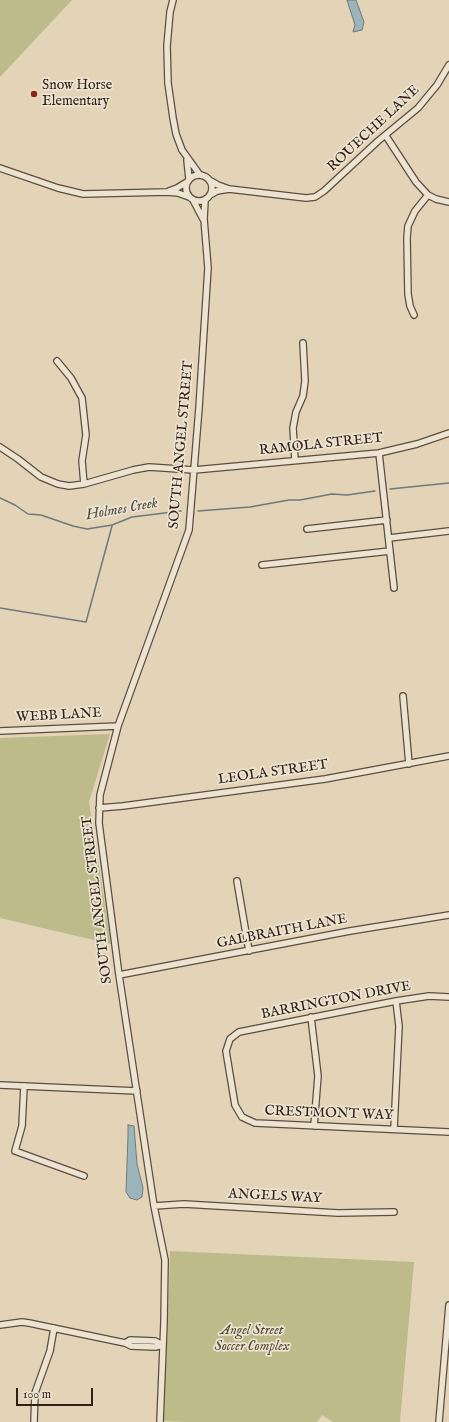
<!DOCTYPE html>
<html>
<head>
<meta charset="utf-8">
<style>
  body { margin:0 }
  #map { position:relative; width:449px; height:1422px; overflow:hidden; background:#e3d4b8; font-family:"IM FELL English",serif }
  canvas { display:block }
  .scale { position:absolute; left:16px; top:1388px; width:77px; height:18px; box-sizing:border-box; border:2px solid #2e2017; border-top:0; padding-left:5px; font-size:12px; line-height:14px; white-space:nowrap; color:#2e2017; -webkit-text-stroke:3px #ede3d1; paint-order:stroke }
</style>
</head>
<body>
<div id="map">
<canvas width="449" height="1422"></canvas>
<div class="scale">100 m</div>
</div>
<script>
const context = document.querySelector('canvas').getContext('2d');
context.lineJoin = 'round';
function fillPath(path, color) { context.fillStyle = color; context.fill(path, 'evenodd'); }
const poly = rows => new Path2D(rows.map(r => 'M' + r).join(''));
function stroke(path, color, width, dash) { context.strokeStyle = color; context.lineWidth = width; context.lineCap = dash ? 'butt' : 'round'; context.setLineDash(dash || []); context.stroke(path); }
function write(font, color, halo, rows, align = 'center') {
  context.font = font + ' "IM FELL English",serif'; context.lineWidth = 3.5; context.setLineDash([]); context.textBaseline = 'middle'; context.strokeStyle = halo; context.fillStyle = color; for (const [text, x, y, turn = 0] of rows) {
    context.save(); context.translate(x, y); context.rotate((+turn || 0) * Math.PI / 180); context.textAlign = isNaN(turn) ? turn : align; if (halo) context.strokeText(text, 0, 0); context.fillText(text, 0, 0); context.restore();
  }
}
const green = poly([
  [0,0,72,0,0,77],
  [110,734,89,802,111,944,0,918,0,738],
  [170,1251,414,1262,400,1422,333,1422,322,1415,317,1422,186,1422,163,1421,168,1324]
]);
const water = poly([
  [347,0,356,0,364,22,362,30,353,32,355,25,347,0],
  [128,1125,134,1126,137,1164,143,1188,142,1197,137,1200,130,1198,126,1192,128,1136,128,1125]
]);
const stream = poly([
  [390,489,449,483],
  [0,498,15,505,28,514,41,515,73,526,87,529,112,525,132,517,181,511],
  [198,511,250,507,289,500,300,500,332,494,347,495,375,491],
  [0,608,86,622,112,526]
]);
const minor = poly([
  [173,0,170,12,167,46,168,83,173,118,176,134,182,150,200,175],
  [386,136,416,182,428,195,436,199,449,202],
  [187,160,189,179],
  [0,168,58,188,83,194,167,192,178,193,189,197],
  '186 188a13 13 0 1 1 26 0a13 13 0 1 1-26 0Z',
  [209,180,218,185,229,189,306,198,315,197,324,191,378,141,418,108,437,85,449,65],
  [169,191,177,188,187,182],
  [210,195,217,191,229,189],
  [193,200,203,219],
  [414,315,410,306,408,294,407,238,408,226,415,211,428,195],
  [57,361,71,378,82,398,86,435,82,461,84,484],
  [0,447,18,459,41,477,58,484,69,486,84,484,133,470,149,467,194,470,379,453,417,444,449,433],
  [379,453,394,588],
  [295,460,293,428,296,412,303,396,305,381,303,343],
  [307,529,387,520],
  [389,538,449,531],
  [262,565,390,551],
  [403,696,409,764],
  [0,731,118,726],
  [99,808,123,806,325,779,449,756],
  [237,881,249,951],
  [119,975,350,931,449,915],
  [449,997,429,996,396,1001,239,1032,230,1039,226,1051,235,1105,242,1117,255,1123,449,1132],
  [311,1017,318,1076,314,1126],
  [0,1085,137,1091],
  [24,1086,22,1126,15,1151,84,1176],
  [394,1129,399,1026,396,1001],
  [154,1206,184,1204,338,1213,394,1212],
  [0,1325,22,1322,29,1323,125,1343,131,1346,155,1347,163,1345],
  [125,1343,130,1340,155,1341,163,1345],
  [34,1422,35,1393,50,1351,54,1328],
  [160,1422,164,1322,165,1260,154,1206,119,975,99,823,100,795,118,726,189,530,199,408,208,268,204,219,205,200],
  [439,1422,449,1305]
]);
const markers = [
  [34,94,4,"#8f2418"]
];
const poiNames = [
  ["Snow Horse",42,86],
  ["Elementary",42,102]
];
const streetNames = [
  ["ROUECHE LANE",374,129,-43],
  ["SOUTH ANGEL STREET",182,445,-85],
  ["RAMOLA STREET",321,445,-6],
  ["WEBB LANE",59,716,-3],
  ["LEOLA STREET",273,773,-8],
  ["SOUTH ANGEL STREET",98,900,-97],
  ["GALBRAITH LANE",282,932,-11],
  ["BARRINGTON DRIVE",336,1001,-11],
  ["CRESTMONT WAY",329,1114,2],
  ["ANGELS WAY",275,1197,3]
];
const parkNames = [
  ["Angel Street",252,1331],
  ["Soccer Complex",252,1347]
];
const waterNames = [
  ["Holmes Creek",122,510,-10]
];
fillPath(green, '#bcbb89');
fillPath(water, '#9bb5ba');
stroke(water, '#6f7979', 1);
stroke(stream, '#6f7979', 1.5);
stroke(minor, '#5b4d3f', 8);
stroke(minor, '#ede3d1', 5.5);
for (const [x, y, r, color] of markers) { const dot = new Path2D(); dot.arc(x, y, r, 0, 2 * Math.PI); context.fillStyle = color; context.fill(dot); stroke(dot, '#ede3d1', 1.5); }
write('14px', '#2e2017', '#ede3d1', poiNames, 'left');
write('14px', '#2e2017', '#ede3d1', streetNames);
write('italic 14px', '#524734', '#ede3d1', parkNames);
write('italic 15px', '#4f4d48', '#ede3d1', waterNames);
</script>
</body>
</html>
